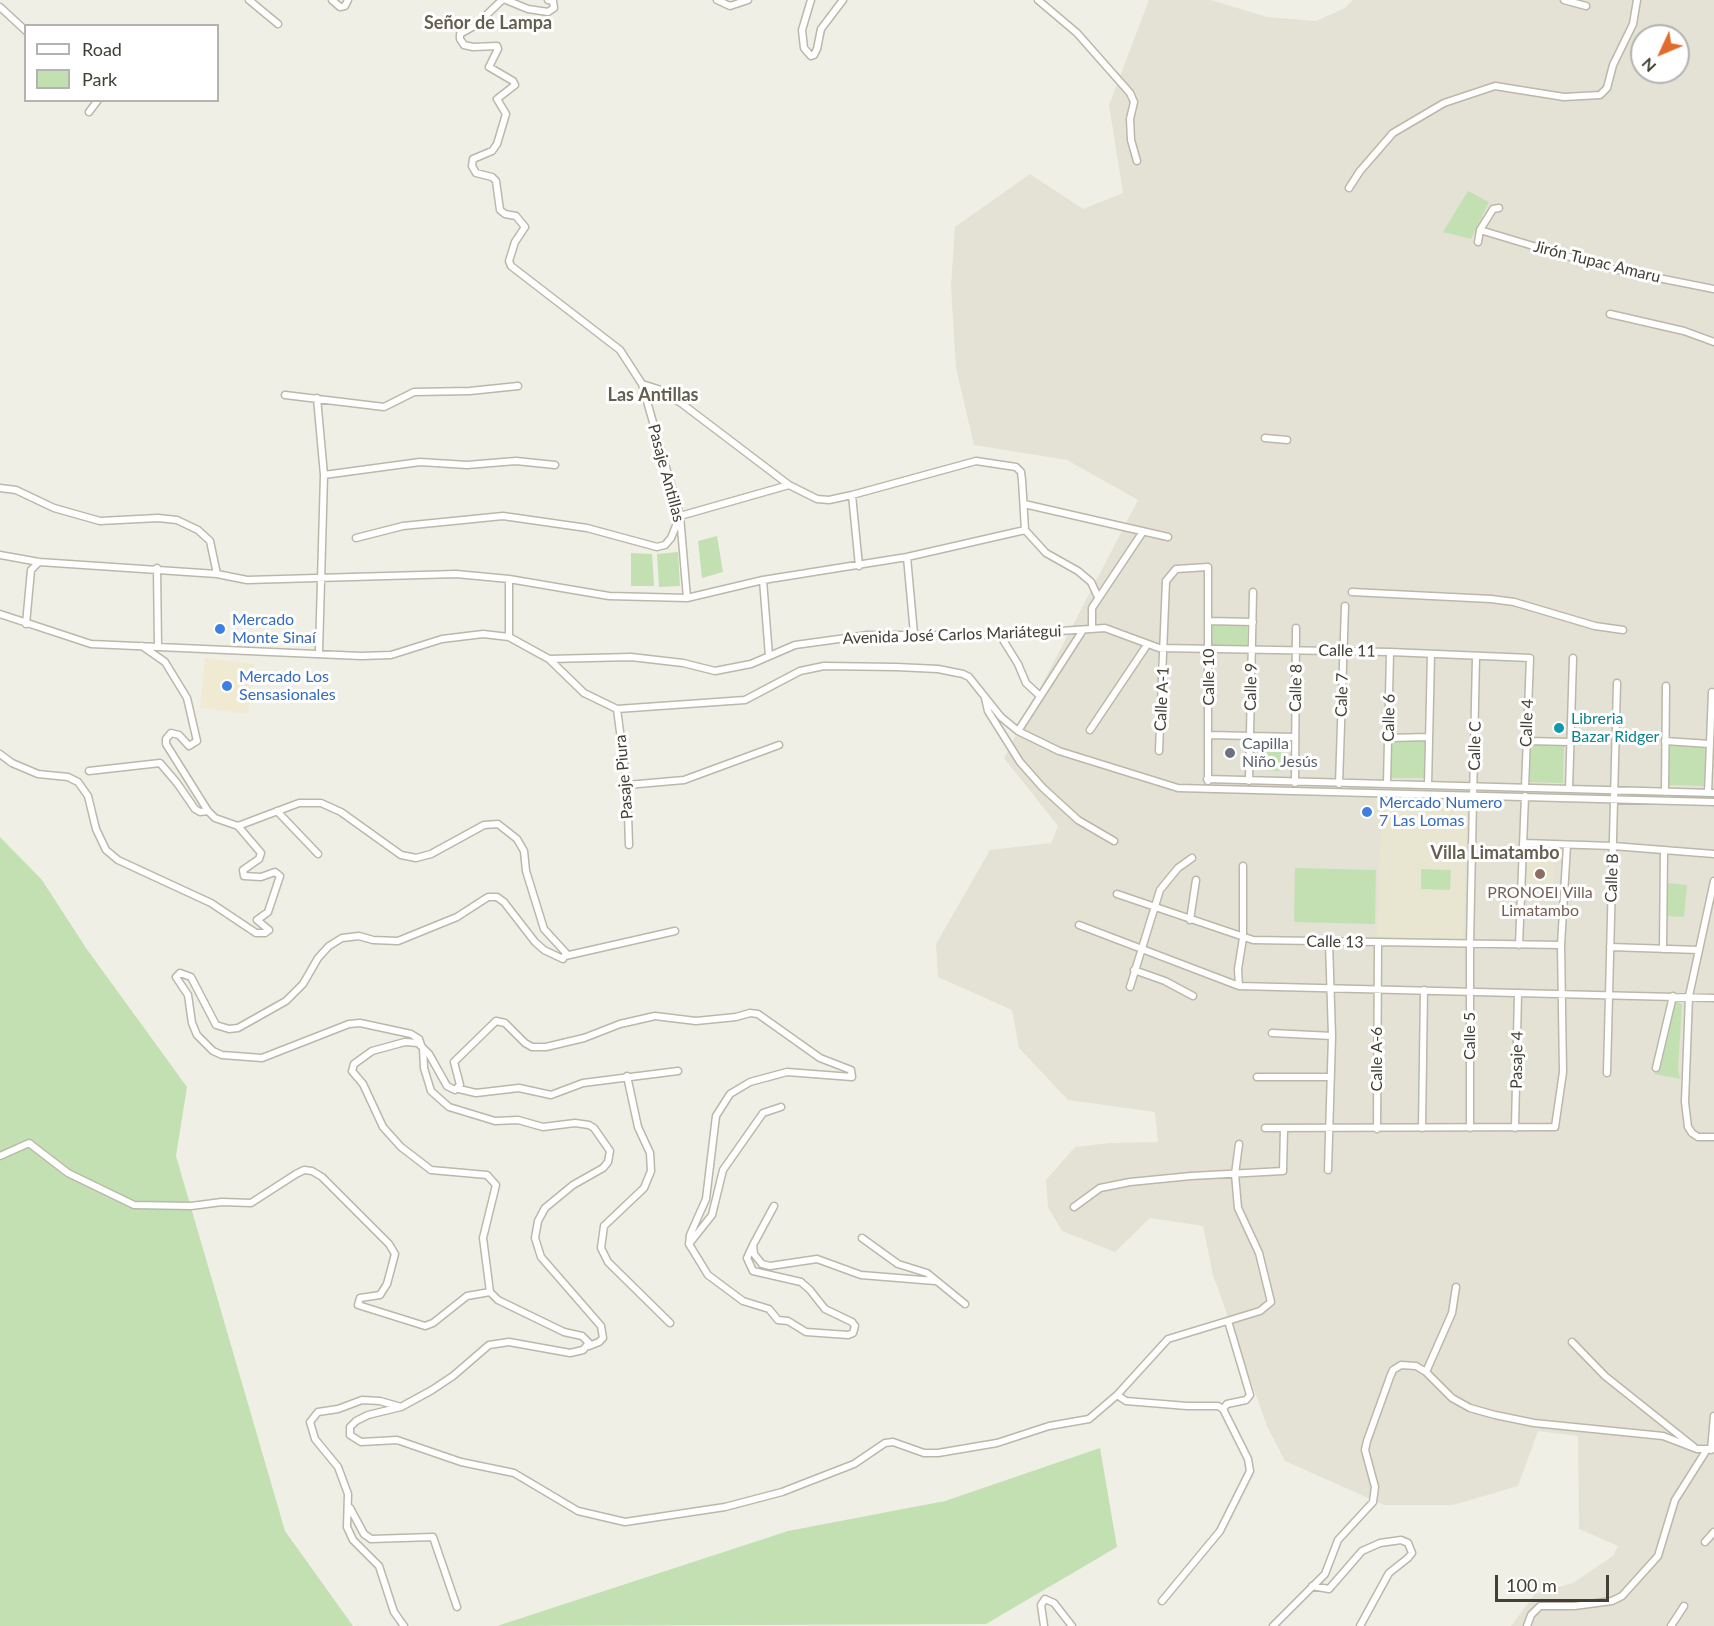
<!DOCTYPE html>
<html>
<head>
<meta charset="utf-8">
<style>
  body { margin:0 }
  #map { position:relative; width:1714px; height:1626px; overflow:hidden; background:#f0efe6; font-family:Lato,sans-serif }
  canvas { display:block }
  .legend { position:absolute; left:24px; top:24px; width:195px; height:78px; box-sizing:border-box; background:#fff; border:2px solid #b3b3af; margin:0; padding:8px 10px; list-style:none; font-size:18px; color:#424036 }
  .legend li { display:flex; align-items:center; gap:12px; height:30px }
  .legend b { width:30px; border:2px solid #b3b3af }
  .north { position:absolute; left:1630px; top:24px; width:60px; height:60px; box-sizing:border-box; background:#fff; border:2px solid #b3b3af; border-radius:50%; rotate:226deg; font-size:16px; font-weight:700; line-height:24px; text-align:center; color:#424036 }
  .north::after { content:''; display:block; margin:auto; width:21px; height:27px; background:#e06c2d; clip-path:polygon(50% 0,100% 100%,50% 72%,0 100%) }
  .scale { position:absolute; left:1495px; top:1575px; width:114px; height:27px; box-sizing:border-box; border:3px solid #424036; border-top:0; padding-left:8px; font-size:18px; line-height:21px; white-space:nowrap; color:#424036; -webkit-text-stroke:4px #fff; paint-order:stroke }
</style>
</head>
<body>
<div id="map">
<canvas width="1714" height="1626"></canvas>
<ul class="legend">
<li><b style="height:8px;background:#fff"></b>Road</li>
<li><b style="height:16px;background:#c3e0b3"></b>Park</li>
</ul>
<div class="north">N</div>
<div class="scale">100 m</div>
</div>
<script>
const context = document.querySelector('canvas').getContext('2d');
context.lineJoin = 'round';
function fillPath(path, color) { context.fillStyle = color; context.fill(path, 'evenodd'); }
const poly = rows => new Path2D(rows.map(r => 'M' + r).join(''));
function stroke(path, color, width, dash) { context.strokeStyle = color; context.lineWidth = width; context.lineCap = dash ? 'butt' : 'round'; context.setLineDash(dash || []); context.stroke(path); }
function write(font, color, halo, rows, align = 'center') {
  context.font = font + ' Lato,sans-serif'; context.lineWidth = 6; context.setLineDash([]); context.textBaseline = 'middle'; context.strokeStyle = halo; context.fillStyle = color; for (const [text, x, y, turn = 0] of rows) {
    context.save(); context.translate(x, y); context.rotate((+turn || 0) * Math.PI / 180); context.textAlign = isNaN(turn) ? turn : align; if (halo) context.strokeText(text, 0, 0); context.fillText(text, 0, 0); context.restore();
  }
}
const residential = poly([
  [1149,0,1211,0,1267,17,1316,21,1345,8,1353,0,1714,0,1714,1626,1511,1626,1535,1594,1573,1583,1613,1556,1618,1546,1579,1529,1578,1436,1538,1431,1518,1486,1453,1505,1384,1505,1285,1461,1267,1426,1213,1275,1203,1226,1150,1218,1115,1252,1062,1231,1048,1207,1046,1180,1075,1147,1110,1143,1158,1142,1155,1112,1068,1100,1019,1048,1012,1010,938,977,936,944,990,850,1051,843,1058,826,1004,758,1138,500,1067,460,974,445,956,368,951,286,955,227,1030,174,1083,209,1123,193,1109,105],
  [1642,36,1678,36,1678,72,1642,72]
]);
const commercial = poly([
  [205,658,254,664,248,714,200,708]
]);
const education = poly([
  [1382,799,1433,800,1436,803,1445,803,1448,799,1465,800,1468,803,1463,940,1377,937],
  [1527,856,1554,857,1553,893,1526,892]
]);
const green = poly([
  [1468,191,1489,202,1471,239,1443,232],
  [717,536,723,572,702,578,698,541],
  [678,552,680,586,659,587,657,554],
  [631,553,652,554,654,586,631,586],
  [1212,625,1247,625,1247,645,1212,645],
  [1263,740,1282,741,1280,771,1261,770],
  [1392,741,1425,741,1425,778,1391,778],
  [1529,743,1564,744,1563,783,1528,782],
  [1670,745,1705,746,1704,786,1669,785],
  [0,837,42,880,86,948,187,1087,176,1156,285,1531,353,1626,0,1626],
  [1295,868,1376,870,1375,924,1294,922],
  [1421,869,1451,870,1450,890,1421,889],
  [1668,883,1687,885,1684,917,1666,916],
  [1676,1000,1682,1005,1678,1069,1680,1079,1655,1074,1671,1005],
  [1100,1448,1117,1547,986,1624,497,1626,788,1531,945,1501]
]);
const street = poly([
  [249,0,278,24],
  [332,0,340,7,345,6,348,0],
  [502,0,476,25,460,34,460,39,464,45,473,47,497,46,498,49,489,67,513,81,515,85,497,99,506,114,497,144,492,151,473,159,472,166,476,173,492,177,496,181,500,210,505,214,516,216,525,227,515,242,509,261,511,266,620,350,642,384,658,389,681,403,789,485,817,499,829,500,852,495,976,461,1016,467,1021,472,1022,480,1025,530,1046,553,1078,571,1091,582,1098,597],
  [506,0,528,9,548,12,554,8,553,1,548,0],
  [717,0,730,6,748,0],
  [811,0,802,30,804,48,811,56,814,55,817,49,821,29,843,0],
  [1038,0,1077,33,1130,93,1134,102,1130,119,1131,140,1137,161],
  [1564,0,1586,6],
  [0,7,26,31],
  [89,112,98,100],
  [1349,188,1360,171,1393,133,1444,103,1495,86,1564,97,1600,95,1607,88,1613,65,1633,24,1637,0],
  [1480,230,1603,267,1714,289],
  [1478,242,1480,230,1493,209,1499,208],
  [1610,314,1684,331,1714,342],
  [642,384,680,516,687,598],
  [285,395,384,407,414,392,470,391,518,386],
  [317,398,324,475,319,652],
  [1265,438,1287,440],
  [324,475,420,462,467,465,516,461,555,465],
  [0,488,16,490,54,508,100,521,158,518,177,520,198,530,210,541,217,574],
  [852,495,859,566],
  [1024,504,1168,537],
  [356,538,403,526,503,516,587,528,657,547,665,545,671,538,680,516,789,485],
  [0,555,39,562,217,574,247,580,456,574,509,579,609,596,687,598,763,580,907,557,1025,530],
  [907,557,914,634],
  [157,568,158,647],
  [509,579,509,637],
  [763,580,769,656],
  [1352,592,1491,599,1514,602,1595,626,1623,630],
  [0,614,91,644,361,656,391,655,442,639,483,634,509,637,549,659,631,657,683,663,715,671,751,664,795,645,868,635,1000,635,1105,628,1159,648,1390,652,1530,658,1525,788],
  [1208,621,1253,622],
  [26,624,31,570,39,562],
  [1092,629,1092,608,1142,533],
  [1000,635,1018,664,1026,683,1040,696],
  [142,646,165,662,187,698,197,741,189,746,179,735,171,733,166,739,166,744,208,811,215,818,238,826,299,803,321,803,341,812,401,855,416,858,431,854,484,825,498,824,517,839,524,851,526,871,544,929,566,953,563,959,544,950,535,942,504,902,497,897,488,897,457,917,398,941,373,940,359,936,342,938,329,946,318,958,303,984,286,1001,238,1028,229,1029,216,1025,191,977,180,973,176,977,188,995,192,1023,197,1035,213,1051,222,1055,262,1058,349,1024,360,1023,411,1034,419,1039,421,1045],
  [549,659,584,693,617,709,745,700,800,671,824,666,896,667,938,669,963,674,969,677,1001,717,1018,731,1059,751,1178,788,1714,802],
  [985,698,988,711,1020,762,1043,788,1078,820,1114,841],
  [617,709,627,785,629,845],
  [1090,730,1147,645],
  [1018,731,1083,630],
  [1209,735,1295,737],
  [1388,738,1429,737],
  [1527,741,1571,742],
  [1665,741,1710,744],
  [1159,751,1166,581,1176,569,1208,567,1208,781],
  [0,754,12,763,38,774,68,777,78,782,88,796,96,829,106,850,118,860,211,903,256,933,265,933,269,930,257,920,268,912,280,876,275,872,261,877,244,876,243,870,259,859,261,853,238,826],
  [89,771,160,763,177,783,195,809,200,812,208,811],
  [1207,779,1714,793],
  [1249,781,1253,592],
  [1295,783,1296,628],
  [1339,784,1345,606],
  [1387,784,1390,652],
  [627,785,684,780,779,745],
  [1428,785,1431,654],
  [1569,789,1573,658],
  [1665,792,1666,686],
  [1708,793,1712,692],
  [277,811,318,854],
  [1523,843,1613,846,1714,854],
  [1714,881,1689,996,1685,1102,1688,1127,1692,1133,1698,1137,1714,1137],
  [1117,894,1253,940,1561,945],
  [1190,920,1196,880],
  [1079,925,1239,986,1714,998],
  [1519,945,1525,796],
  [1610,947,1699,950],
  [1663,949,1664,850],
  [565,956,675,931],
  [1134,970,1165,981,1193,996],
  [1239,986,1238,969,1243,938,1243,866],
  [1130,987,1160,890,1178,868,1192,858],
  [1272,1033,1332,1036],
  [423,1048,424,1068,431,1091,449,1107,495,1121,518,1120,543,1127,575,1123,589,1125,594,1128,610,1151,608,1162,603,1168,573,1185,545,1208,538,1221,535,1238,541,1257,601,1326,603,1338,599,1342,589,1346],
  [1656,1068,1673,996],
  [1607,1073,1617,683],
  [627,1076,638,1127,650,1153,651,1171,644,1188,604,1226,601,1248,608,1262,670,1323],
  [1257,1077,1330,1077],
  [459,1089,476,1093,519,1088,551,1095,583,1083,678,1071],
  [1265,1128,1555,1127,1563,1072,1561,945,1567,845],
  [1422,1128,1424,990],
  [1470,1128,1470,944,1476,656],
  [1515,1128,1518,993],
  [1377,1129,1378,943],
  [0,1156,29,1143,68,1173,134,1205,191,1206,222,1202,251,1203,296,1174,304,1170,312,1171,322,1177,389,1244,395,1254,387,1284,380,1295,360,1298,358,1305,425,1326,433,1323,467,1296,490,1292],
  [1328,1170,1332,1036,1329,942],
  [774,1206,753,1245,754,1254,762,1264,770,1266,817,1259,861,1275,935,1281],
  [1074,1207,1100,1188,1130,1182,1191,1176,1283,1171,1284,1128],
  [862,1238,898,1264,927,1273,965,1304],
  [689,1244,712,1215,723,1170,763,1113,781,1107],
  [753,1245,747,1258,753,1271,801,1282,810,1290,825,1309,852,1322,855,1326,853,1333,848,1335,806,1332,788,1321,778,1320,769,1309,743,1301,708,1275,689,1244,690,1235,706,1199,716,1116,730,1094,750,1082,787,1072,852,1077,851,1070,820,1058,758,1014,750,1013,736,1017,696,1021,655,1016,620,1024,584,1038,546,1047,532,1047,525,1043,505,1023,496,1021,454,1062,460,1085,455,1090,447,1086,429,1054,418,1043,405,1042,372,1051,354,1064,352,1071,363,1084,383,1127,401,1147,431,1170,487,1175,496,1185,483,1238,490,1292,498,1300,564,1332,582,1336,589,1343,583,1350,570,1353,509,1342,489,1345,453,1376,432,1390,401,1407,368,1415,356,1421,350,1427,350,1435,361,1442,397,1440,461,1462,514,1473,578,1511,625,1522,725,1507,782,1492,854,1464,885,1443,893,1442,924,1453,938,1453,997,1443,1049,1426,1089,1419,1117,1395,1168,1339,1260,1311,1271,1302,1259,1253,1238,1208,1235,1174,1239,1144],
  [1572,1342,1605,1376,1694,1447],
  [1426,1372,1452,1313,1456,1287],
  [1117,1395,1126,1401,1187,1406,1218,1406,1223,1409,1248,1459,1250,1471,1220,1531,1162,1601],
  [401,1407,380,1401,362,1400,338,1409,318,1412,310,1422,315,1439,338,1467,348,1494,347,1527,353,1540,379,1566,394,1612,404,1626],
  [1223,1409,1227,1404,1246,1400,1250,1395,1228,1321],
  [1711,1450,1714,1416],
  [350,1508,364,1534,371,1539,433,1537,457,1607],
  [1705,1542,1714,1532],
  [1312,1586,1329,1589,1362,1551,1380,1543,1401,1540,1408,1543,1412,1553,1408,1558,1389,1573,1360,1626],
  [1044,1626,1041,1605,1045,1599,1054,1603,1072,1626],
  [1273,1626,1325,1574,1338,1540,1373,1502,1375,1487,1365,1450,1367,1441,1390,1377,1393,1370,1401,1365,1416,1366,1426,1372,1452,1398,1470,1408,1495,1415,1534,1423,1663,1436,1697,1449,1714,1449],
  [1527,1626,1531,1615,1540,1606,1574,1606,1612,1601,1622,1596,1658,1556,1675,1500,1706,1451],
  [1671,1626,1684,1606]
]);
const markers = [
  [220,629,6,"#3f7fe0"],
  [227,686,6,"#3f7fe0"],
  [1559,728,6,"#0f9aa8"],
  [1230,753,6,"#6b7280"],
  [1367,812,6,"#3f7fe0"],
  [1540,874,6,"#8d6e63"]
];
const streetNames = [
  ["Jirón Tupac Amaru",1597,262,14],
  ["Pasaje Antillas",666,473,75],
  ["Avenida José Carlos Mariátegui",952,635,-2],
  ["Calle 11",1347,651,1],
  ["Calle 10",1209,677,-90],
  ["Calle 9",1251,687,-89],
  ["Calle 8",1296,688,-89],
  ["Cale 7",1342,695,-88],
  ["Calle A-1",1162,699,-87],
  ["Calle 6",1389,718,-89],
  ["Calle 4",1527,723,-88],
  ["Calle C",1475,746,-89],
  ["Pasaje Piura",624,777,-95],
  ["Calle B",1612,878,-88],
  ["Calle 13",1335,942,1],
  ["Calle 5",1470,1036,-90],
  ["Calle A-6",1377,1059,-90],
  ["Pasaje 4",1517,1060,-89]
];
const shopNames = [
  ["Mercado",232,620],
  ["Monte Sinaí",232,638],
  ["Mercado Los",239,677],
  ["Sensasionales",239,695],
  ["Mercado Numero",1379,803],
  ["7 Las Lomas",1379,821]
];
const cultureNames = [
  ["Libreria",1571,719],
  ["Bazar Ridger",1571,737]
];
const worshipNames = [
  ["Capilla",1242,744],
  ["Niño Jesús",1242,762]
];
const educationNames = [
  ["PRONOEI Villa",1540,893],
  ["Limatambo",1540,911]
];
const neighbourhoodNames = [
  ["Señor de Lampa",488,23],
  ["Las Antillas",653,395],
  ["Villa Limatambo",1495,853]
];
fillPath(residential, '#e4e2d4');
fillPath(commercial, '#f0ead3');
fillPath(education, '#e8e6d1');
fillPath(green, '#c3e0b3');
stroke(street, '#bbb8a9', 9);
stroke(street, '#fff', 6);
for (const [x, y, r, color] of markers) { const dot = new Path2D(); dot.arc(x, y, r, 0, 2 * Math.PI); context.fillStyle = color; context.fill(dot); stroke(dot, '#fff', 2); }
write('16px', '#424036', '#fff', streetNames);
write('16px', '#366cbe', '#fff', shopNames, 'left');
write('16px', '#0d838f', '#fff', cultureNames, 'left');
write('16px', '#5b616d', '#fff', worshipNames, 'left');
write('16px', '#785e54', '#fff', educationNames);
write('bold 18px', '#645f4e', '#fff', neighbourhoodNames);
</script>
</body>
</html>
